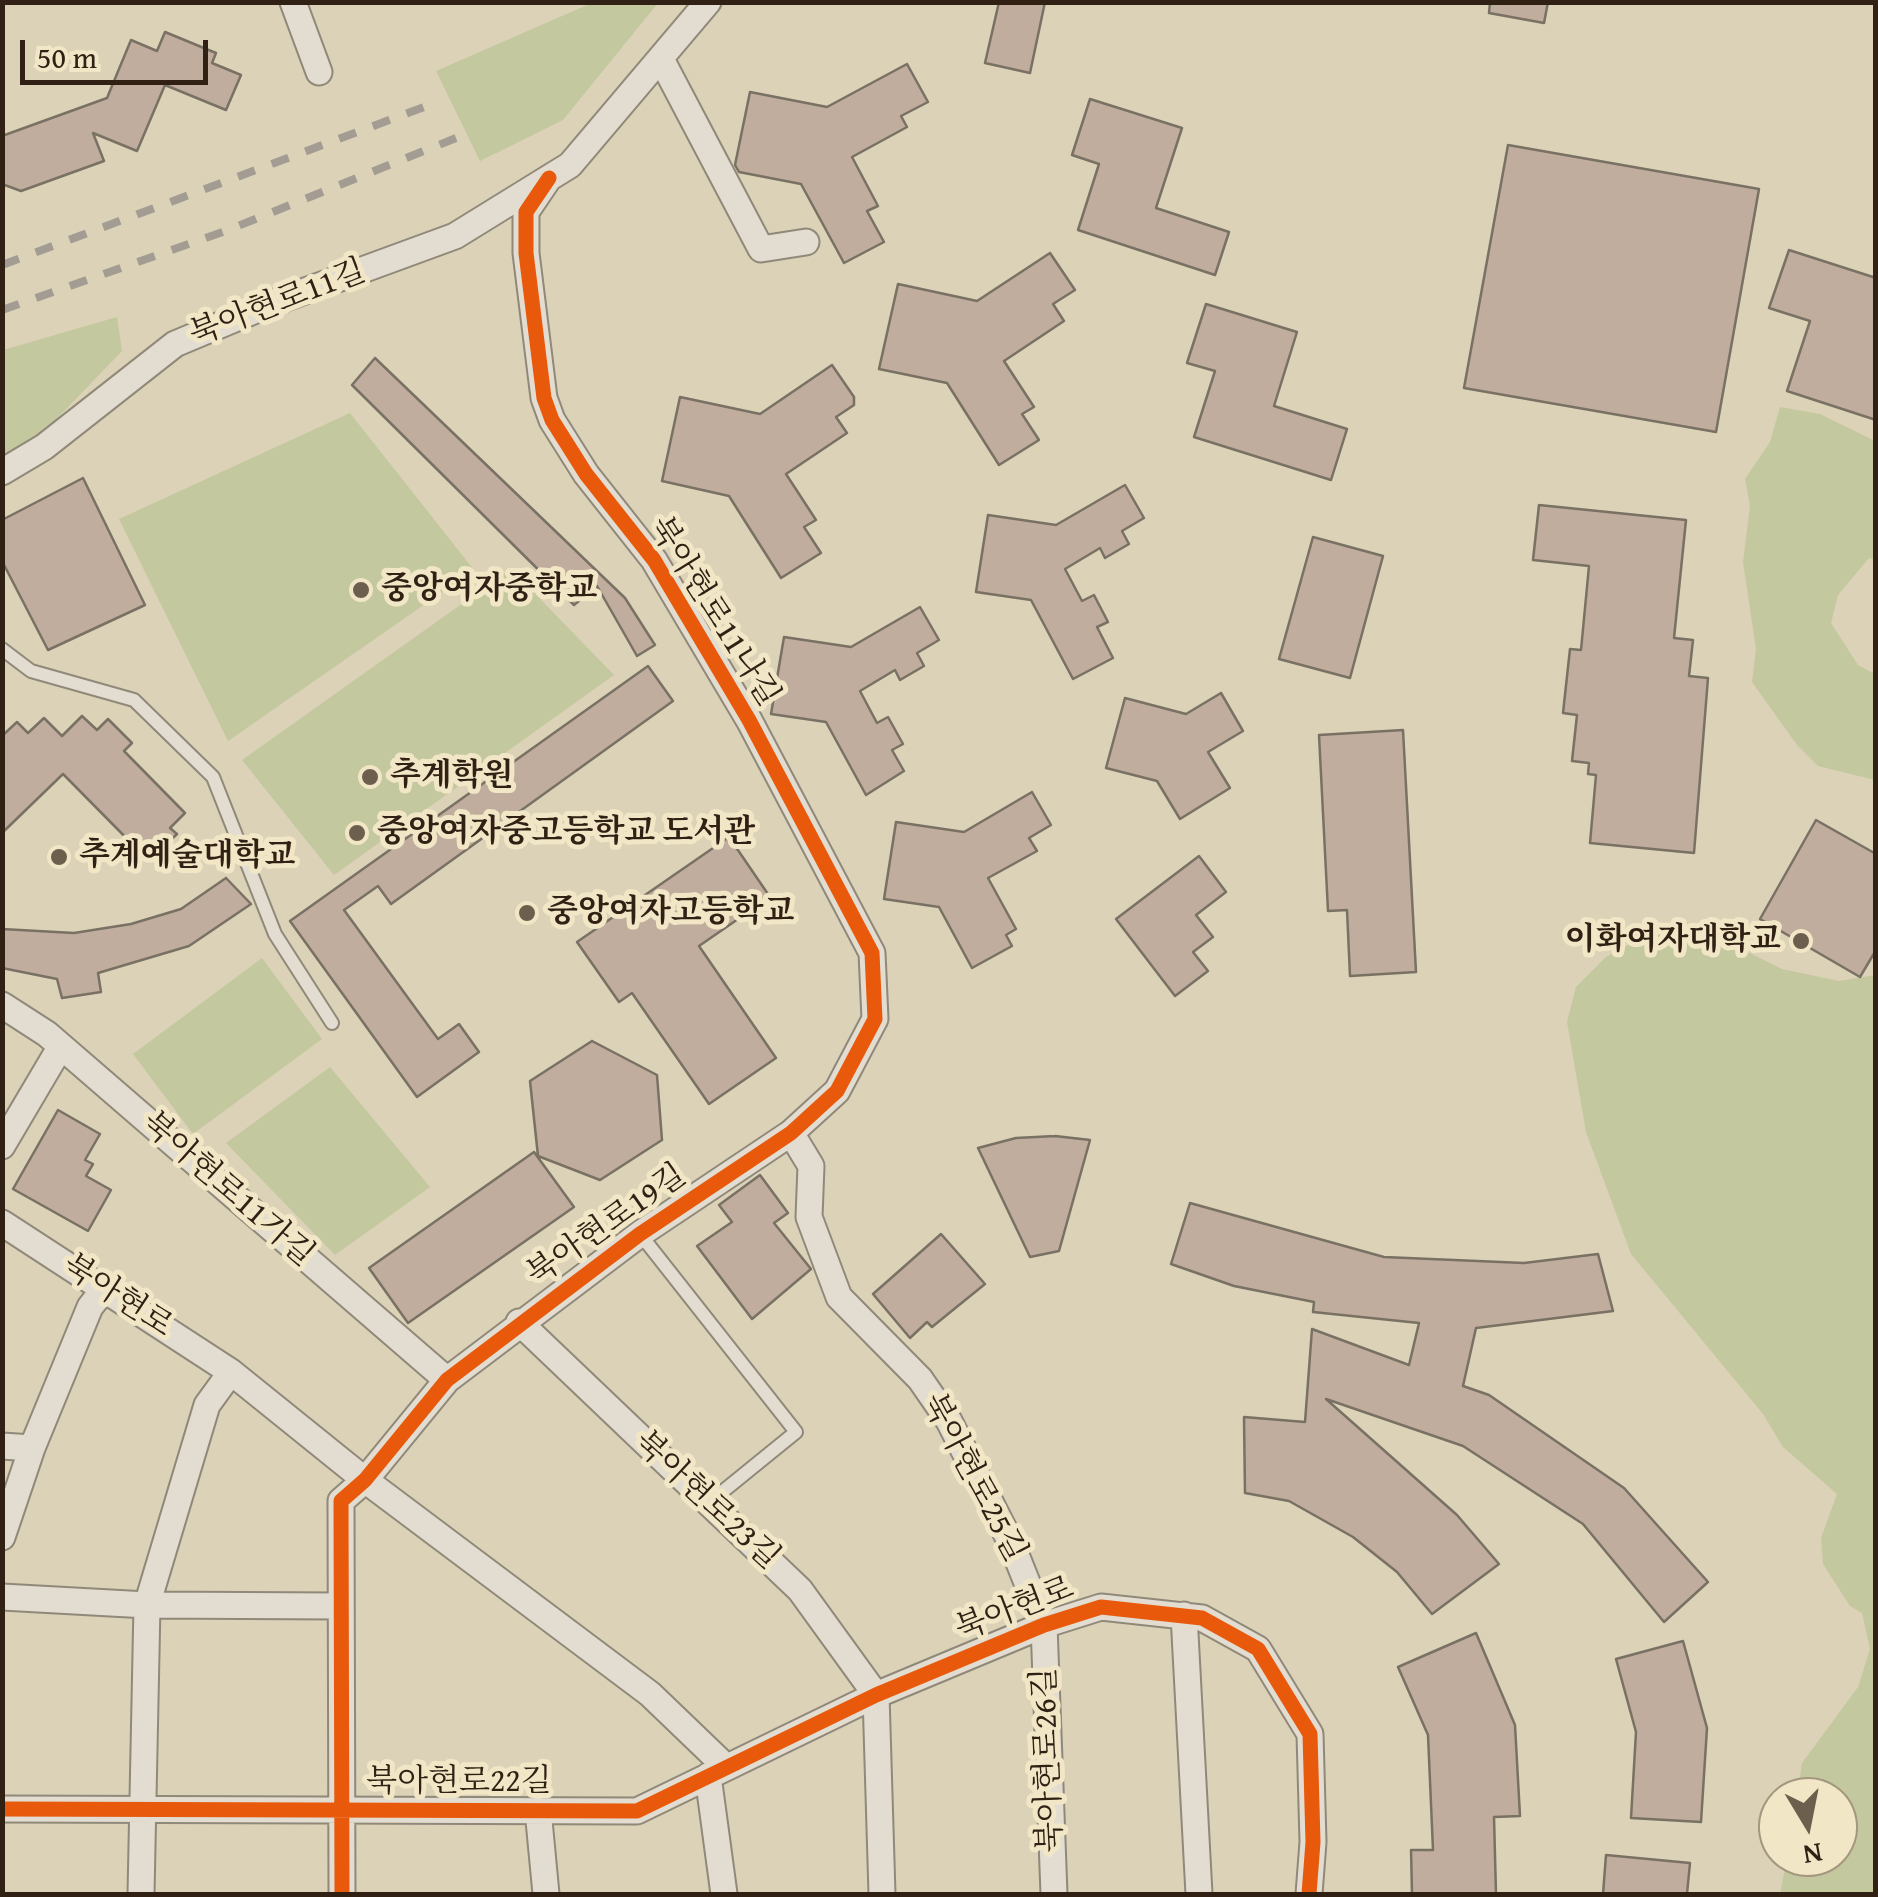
<!DOCTYPE html>
<html>
<head>
<meta charset="utf-8">
<style>
  body { margin:0 }
  #map { position:relative; width:1878px; height:1897px; overflow:hidden; background:#dbd2b7; font-family:"Gentium Book Plus",serif }
  canvas { display:block }
  .frame { position:absolute; inset:0; border:5px solid #312115; pointer-events:none }
  .north { position:absolute; left:1758px; top:1777px; width:100px; height:100px; box-sizing:border-box; background:#f1e6c6; border:2px solid #a4977f; border-radius:50%; rotate:170deg; font-size:28px; font-weight:700; line-height:40px; text-align:center; color:#312115 }
  .north::after { content:''; display:block; margin:auto; width:35px; height:45px; background:#6c5f4e; clip-path:polygon(50% 0,100% 100%,50% 72%,0 100%) }
  .scale { position:absolute; left:20px; top:40px; width:188px; height:45px; box-sizing:border-box; border:5px solid #312115; border-top:0; padding-left:12px; font-size:30px; line-height:35px; white-space:nowrap; color:#312115; -webkit-text-stroke:8px #f1e6c6; paint-order:stroke }
</style>
</head>
<body>
<div id="map">
<canvas width="1878" height="1897"></canvas>
<div class="frame"></div>
<div class="north">N</div>
<div class="scale">50 m</div>
</div>
<script>
const context = document.querySelector('canvas').getContext('2d');
context.lineJoin = 'round';
function fillPath(path, color) { context.fillStyle = color; context.fill(path, 'evenodd'); }
const poly = rows => new Path2D(rows.map(r => 'M' + r).join(''));
function stroke(path, color, width, dash) { context.strokeStyle = color; context.lineWidth = width; context.lineCap = dash ? 'butt' : 'round'; context.setLineDash(dash || []); context.stroke(path); }
function write(font, color, halo, rows, align = 'center') {
  context.font = font + ' "Gentium Book Plus","Noto Serif KR",serif'; context.lineWidth = 10; context.setLineDash([]); context.textBaseline = 'middle'; context.strokeStyle = halo; context.fillStyle = color; for (const [text, x, y, turn = 0] of rows) {
    context.save(); context.translate(x, y); context.rotate((+turn || 0) * Math.PI / 180); context.textAlign = isNaN(turn) ? turn : align; if (halo) context.strokeText(text, 0, 0); context.fillText(text, 0, 0); context.restore();
  }
}
const green = poly([
  [594,2,658,3,563,120,480,161,436,71],
  [117,317,122,351,43,433,3,454,3,350],
  [1780,407,1820,414,1875,441,1875,560,1869,558,1838,595,1831,623,1858,665,1875,674,1875,780,1818,766,1797,745,1752,682,1756,649,1743,562,1750,506,1745,479,1770,442],
  [350,413,474,570,228,741,119,519],
  [511,569,614,675,334,875,242,760],
  [1679,918,1782,969,1839,981,1875,975,1875,1894,1780,1894,1787,1857,1838,1857,1838,1797,1797,1797,1802,1763,1858,1687,1870,1649,1862,1613,1850,1606,1823,1564,1821,1538,1837,1494,1783,1447,1763,1414,1631,1254,1586,1132,1567,1022,1576,987,1606,957],
  [262,958,322,1039,193,1134,133,1054],
  [330,1067,430,1187,335,1255,226,1143]
]);
const building = poly([
  [999,2,1045,2,1030,73,985,63,999,2],
  [1490,2,1548,2,1544,23,1489,13,1490,2],
  [165,32,216,53,212,63,241,75,226,110,165,85,137,151,93,133,104,161,21,191,2,184,2,136,107,98,131,40,157,51,165,32],
  [907,64,928,102,901,116,907,127,852,157,878,206,867,211,884,242,844,263,801,184,739,172,735,165,750,92,827,107,907,64],
  [1090,99,1182,128,1156,208,1229,232,1215,275,1078,230,1099,164,1072,155,1090,99],
  [1508,145,1759,189,1716,432,1464,388,1508,145],
  [1789,250,1876,278,1876,420,1787,391,1810,321,1769,308,1789,250],
  [1050,253,1075,290,1053,304,1064,321,1004,361,1034,407,1022,414,1039,440,999,465,947,383,879,369,898,284,977,301,1050,253],
  [1206,304,1297,332,1274,406,1347,429,1331,480,1194,437,1215,371,1187,363,1206,304],
  [375,358,625,598,655,645,637,656,597,586,574,605,352,385,375,358],
  [832,365,854,397,854,405,836,417,847,433,786,474,816,520,804,527,821,553,781,578,729,496,662,481,680,397,760,414,832,365],
  [83,478,145,605,48,650,2,561,2,520,83,478],
  [1125,485,1144,518,1122,531,1129,544,1105,558,1100,548,1065,569,1082,601,1094,595,1108,622,1097,627,1113,658,1073,679,1031,600,976,592,988,515,1056,525,1125,485],
  [1539,505,1686,520,1674,638,1693,640,1689,676,1708,678,1694,853,1590,843,1596,775,1588,774,1589,763,1572,761,1577,715,1563,713,1570,649,1581,650,1589,566,1533,560,1539,505],
  [1313,537,1383,556,1350,678,1279,659,1313,537],
  [920,607,939,640,917,653,924,666,900,680,895,670,860,691,877,723,888,717,903,744,892,750,904,771,866,795,826,722,771,714,784,637,851,647,920,607],
  [648,666,673,701,391,904,378,886,344,910,438,1039,459,1024,479,1052,417,1097,290,921,648,666],
  [1221,693,1243,731,1208,752,1230,788,1180,819,1157,781,1106,768,1125,698,1186,714,1221,693],
  [82,716,97,730,108,719,132,743,124,751,185,813,170,828,177,834,149,861,63,774,2,833,2,736,17,722,28,733,44,718,62,736,82,716],
  [1403,730,1416,972,1350,976,1347,910,1328,911,1319,735,1403,730],
  [1032,792,1051,825,1029,838,1037,851,988,878,1016,929,1006,935,1012,946,972,968,939,907,884,899,896,822,964,832,1032,792],
  [1816,820,1876,854,1876,950,1860,977,1760,919,1816,820],
  [729,837,770,897,699,946,776,1058,709,1104,632,993,619,1002,577,942,729,837],
  [1199,856,1226,892,1196,915,1213,937,1193,952,1208,971,1175,996,1116,919,1199,856],
  [226,878,251,904,189,946,98,973,101,992,62,998,57,979,2,968,2,929,74,933,131,924,181,909,226,878],
  [592,1041,657,1075,662,1140,600,1180,538,1156,530,1081,592,1041],
  [58,1110,100,1134,85,1160,93,1164,86,1176,111,1190,88,1231,13,1189,58,1110],
  [1055,1136,1090,1140,1059,1251,1030,1257,978,1148,1016,1138,1055,1136],
  [534,1152,574,1207,408,1323,369,1268,534,1152],
  [760,1175,788,1213,774,1223,811,1269,752,1319,697,1246,732,1222,719,1205,760,1175],
  [1190,1203,1384,1257,1524,1263,1598,1254,1613,1311,1476,1328,1463,1386,1489,1395,1624,1488,1708,1582,1664,1622,1583,1524,1463,1446,1326,1399,1457,1515,1499,1564,1432,1614,1397,1572,1353,1537,1289,1501,1245,1493,1244,1417,1305,1422,1312,1329,1409,1365,1419,1323,1313,1312,1314,1302,1234,1286,1171,1264,1190,1203],
  [941,1234,985,1284,932,1327,927,1322,910,1338,873,1294,941,1234],
  [1476,1633,1515,1725,1520,1816,1494,1817,1496,1894,1412,1894,1411,1850,1433,1850,1428,1735,1398,1667,1476,1633],
  [1683,1641,1707,1728,1701,1822,1631,1818,1636,1732,1616,1659,1683,1641],
  [1606,1855,1690,1863,1687,1894,1603,1894,1606,1855]
]);
const service = poly([
  [2,649,31,671,134,700,213,777,275,934,332,1023],
  [640,1234,796,1432,711,1501]
]);
const minor = poly([
  [293,2,319,72],
  [661,59,761,249,806,242],
  [2,472,44,447,175,344,275,302,455,236,570,165,708,2],
  [2,1005,47,1034,447,1380],
  [791,1133,811,1166,809,1217,839,1297,920,1379,949,1421,1012,1545,1044,1625,1054,1894],
  [2,1146,61,1046],
  [2,1223,231,1372,365,1480,650,1694,726,1767],
  [519,1322,800,1590,876,1695],
  [2,1446,32,1448],
  [2,1537,32,1448,90,1307,105,1288],
  [2,1597,147,1605,339,1606],
  [1184,1615,1199,1894],
  [876,1695,882,1894],
  [708,1776,724,1894],
  [2,1809,637,1811,876,1695,1044,1625,1101,1607,1202,1618,1258,1649,1310,1734,1313,1842,1309,1894],
  [538,1810,546,1894],
  [141,1894,147,1605,207,1405,231,1372],
  [342,1894,341,1501,365,1480,447,1380,640,1234,791,1133,837,1091,875,1019,872,953,749,720,654,560,586,474,552,420,544,398,526,253,526,212,549,178]
]);
const rail = poly([
  [2,265,440,101],
  [2,310,228,230,456,138]
]);
const cycleway = poly([
  [2,1809,637,1811,876,1695,1044,1625,1101,1607,1202,1618,1258,1649,1310,1734,1313,1842,1309,1894],
  [342,1894,341,1501,365,1480,447,1380,640,1234,791,1133,837,1091,875,1019,872,953,749,720,654,560,586,474,552,420,544,398,526,253,526,212,549,178]
]);
const markers = [
  [361,590,10,"#6c5f4e"],
  [370,777,10,"#6c5f4e"],
  [357,833,10,"#6c5f4e"],
  [59,857,10,"#6c5f4e"],
  [527,913,10,"#6c5f4e"],
  [1801,941,10,"#6c5f4e"]
];
const streetNames = [
  ["북아현로11길",278,304,-21],
  ["북아현로11나길",713,612,58],
  ["북아현로11가길",227,1190,41],
  ["북아현로19길",607,1226,-35],
  ["북아현로",117,1297,33],
  ["북아현로25길",973,1478,62],
  ["북아현로23길",706,1501,43],
  ["북아현로",1015,1610,-21],
  ["북아현로26길",1049,1760,-92],
  ["북아현로22길",459,1783]
];
const poiNames = [
  ["중앙여자중학교",381,590],
  ["추계학원",390,777],
  ["중앙여자중고등학교 도서관",377,833],
  ["추계예술대학교",79,857],
  ["중앙여자고등학교",547,913],
  ["이화여자대학교",1781,941,"right"]
];
fillPath(green, '#c4c89f');
fillPath(building, '#c0ad9d');
stroke(building, '#797163', 2.5);
stroke(service, '#908979', 16);
stroke(minor, '#908979', 29);
stroke(service, '#e2ddd0', 12);
stroke(minor, '#e2ddd0', 25);
stroke(rail, '#a29c92', 8, [18, 18]);
stroke(cycleway, '#e8590c', 15);
for (const [x, y, r, color] of markers) { const dot = new Path2D(); dot.arc(x, y, r, 0, 2 * Math.PI); context.fillStyle = color; context.fill(dot); stroke(dot, '#f1e6c6', 4); }
write('32px', '#312115', '#f1e6c6', streetNames);
write('bold 32px', '#312115', '#f1e6c6', poiNames, 'left');
</script>
</body>
</html>
